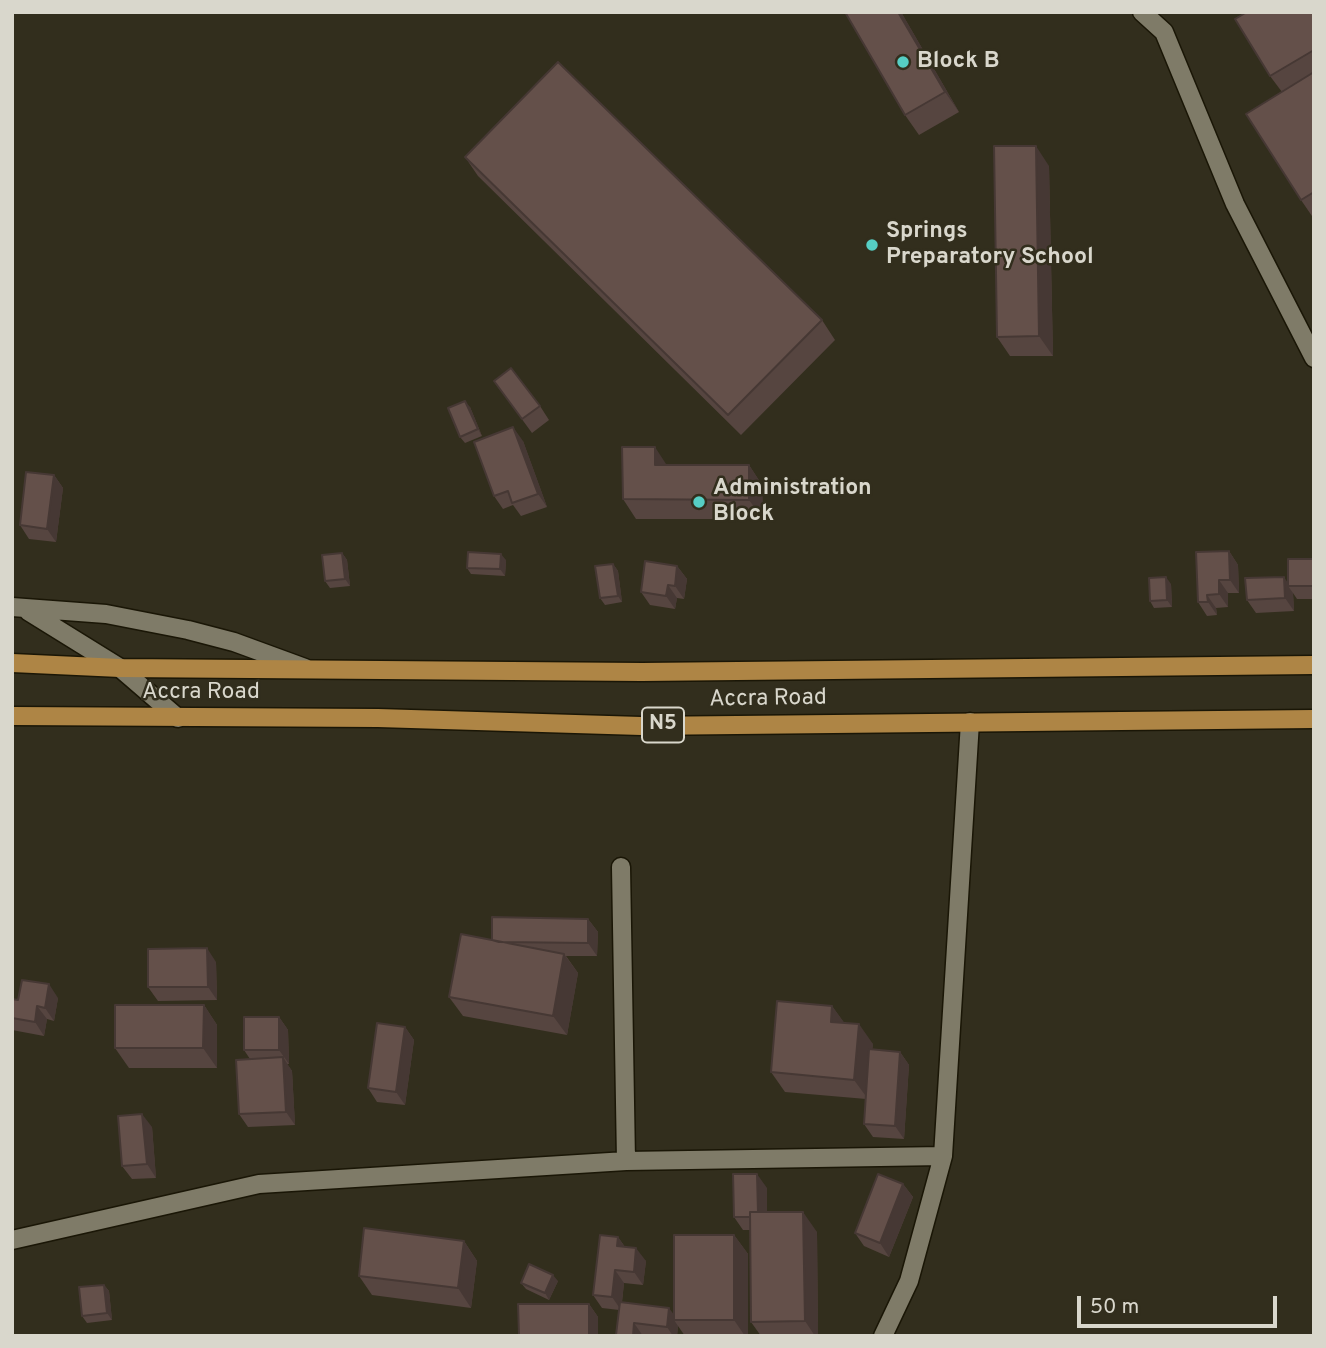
<!DOCTYPE html>
<html>
<head>
<meta charset="utf-8">
<style>
  body { margin:0 }
  #map { position:relative; width:1326px; height:1348px; overflow:hidden; background:#322e1d; font-family:Overpass,sans-serif }
  canvas { display:block }
  .frame { position:absolute; inset:0; border:14px solid #d9d7cc; pointer-events:none }
  .scale { position:absolute; left:1077px; top:1296px; width:200px; height:32px; box-sizing:border-box; border:4px solid #d9d7cc; border-top:0; padding-left:9px; font-size:21px; line-height:24px; white-space:nowrap; color:#d9d7cc; -webkit-text-stroke:5px #322e1d; paint-order:stroke }
</style>
</head>
<body>
<div id="map">
<canvas width="1326" height="1348"></canvas>
<div class="frame"></div>
<div class="scale">50 m</div>
</div>
<script>
const context = document.querySelector('canvas').getContext('2d');
context.lineJoin = 'round';
const poly = rows => new Path2D(rows.map(r => 'M' + r).join(''));
function stroke(path, color, width, dash) { context.strokeStyle = color; context.lineWidth = width; context.lineCap = dash ? 'butt' : 'round'; context.setLineDash(dash || []); context.stroke(path); }
function fillPath(path, color) { context.fillStyle = color; context.fill(path, 'evenodd'); }
function write(font, color, halo, rows, align = 'center') {
  context.font = font + ' Overpass,sans-serif'; context.lineWidth = 5; context.setLineDash([]); context.textBaseline = 'middle'; context.strokeStyle = halo; context.fillStyle = color; for (const [text, x, y, turn = 0] of rows) {
    context.save(); context.translate(x, y); context.rotate((+turn || 0) * Math.PI / 180); context.textAlign = isNaN(turn) ? turn : align; if (halo) context.strokeText(text, 0, 0); context.fillText(text, 0, 0); context.restore();
  }
}
const minor = poly([
  [1142,12,1164,32,1235,204,1314,358],
  [621,867,626,1161],
  [12,1240,259,1184,626,1161,943,1156],
  [883,1336,909,1281,943,1156,970,722]
]);
const secondary = poly([
  [12,607,106,614,188,630,234,642,305,668],
  [28,611,120,668,178,718]
]);
const primary = poly([
  [12,663,120,668,642,672,1314,665],
  [12,716,378,718,641,726,1314,719]
]);
const wall = poly([
  [901,12,959,112,919,135,905,115],
  [1314,12,1314,219,1301,200,1282,92,1270,76],
  [465,157,822,320,835,340,741,435,478,176],
  [1049,166,1053,356,1010,356,997,337],
  [494,381,540,406,549,420,532,433],
  [470,407,482,436,465,443,460,437],
  [523,441,547,507,521,516,513,505,503,509,494,496],
  [749,465,762,485,763,519,636,519,623,499],
  [54,475,63,488,56,542,29,539,20,525],
  [1229,551,1238,565,1239,593,1228,593,1228,607,1216,608,1217,615,1207,616,1198,602],
  [342,553,347,560,350,586,330,588,325,581],
  [1314,559,1314,599,1297,599,1293,593,1294,611,1256,613,1247,600,1288,583],
  [506,560,505,576,471,574,467,568],
  [613,564,618,571,622,602,605,605,600,598],
  [677,566,687,579,684,599,677,598,675,609,650,605,641,592],
  [1171,584,1172,607,1154,608,1150,601],
  [588,919,598,932,597,956,566,956,578,973,567,1035,463,1016,449,997,492,940],
  [216,962,217,1000,158,1001,148,987],
  [58,998,54,1021,47,1019,44,1036,12,1030,12,999,18,1000],
  [204,1005,217,1025,217,1068,129,1068,115,1048],
  [832,1006,844,1023,873,1044,872,1050,900,1052,909,1065,904,1139,873,1137,864,1124,866,1099,785,1092,771,1072],
  [279,1017,288,1030,289,1064,287,1064,292,1071,295,1125,248,1127,239,1114,250,1059,244,1050],
  [405,1027,414,1040,405,1105,377,1102,368,1088],
  [152,1127,156,1178,132,1179,122,1166],
  [903,1184,913,1197,889,1257,864,1246,855,1233],
  [767,1188,767,1212,817,1232,818,1336,761,1336,751,1322,750,1230,743,1230,734,1217],
  [734,1235,748,1254,748,1336,685,1336,678,1326,677,1336,616,1336,619,1310,602,1308,593,1295,618,1237,625,1247,646,1261,643,1285,624,1283,622,1302,674,1314],
  [464,1241,477,1261,471,1308,372,1295,359,1276],
  [558,1281,549,1300,526,1289,521,1283],
  [104,1285,109,1291,112,1320,87,1323,82,1316],
  [589,1304,598,1317,598,1336,519,1336,519,1335]
]);
const shadedWall = poly([
  [898,12,901,12,959,112,945,92],
  [1036,146,1049,166,1053,356,1039,336],
  [465,401,470,407,482,436,478,429],
  [513,427,523,441,547,507,538,494],
  [655,447,668,467,655,465],
  [749,465,762,485,763,519,749,500],
  [54,475,63,488,56,542,47,529],
  [1229,551,1238,565,1239,593,1230,580],
  [342,553,347,560,350,586,345,579],
  [501,554,506,560,505,576,500,569],
  [613,564,618,571,622,602,618,596],
  [677,566,687,579,684,599,675,586],
  [1166,577,1171,584,1172,607,1167,600],
  [1284,577,1290,586,1288,586,1293,593,1294,611,1285,598],
  [1219,580,1228,593,1228,607,1219,594],
  [668,585,677,598,675,609,666,596],
  [1207,595,1216,608,1217,615,1208,602],
  [588,919,598,932,597,956,588,943],
  [207,948,216,962,217,1000,208,987],
  [564,954,578,973,567,1035,553,1016],
  [49,984,58,998,54,1021,45,1008],
  [204,1005,217,1025,217,1068,203,1048],
  [37,1006,47,1019,44,1036,35,1022],
  [832,1006,846,1025,831,1022],
  [279,1017,288,1030,289,1064,279,1050],
  [859,1024,873,1044,868,1099,854,1080],
  [405,1027,414,1040,405,1105,396,1092],
  [900,1052,909,1065,904,1139,895,1126],
  [283,1057,292,1071,295,1125,286,1112],
  [142,1114,152,1127,156,1178,147,1164],
  [757,1174,767,1188,767,1230,758,1217],
  [903,1184,913,1197,889,1257,880,1243],
  [803,1212,817,1232,818,1336,815,1336,805,1321],
  [734,1235,748,1254,748,1336,745,1336,734,1320],
  [618,1237,627,1250,617,1246],
  [464,1241,477,1261,471,1308,458,1288],
  [636,1248,646,1261,643,1285,634,1272],
  [615,1270,624,1283,621,1310,612,1297],
  [553,1275,558,1281,549,1300,545,1293],
  [104,1285,109,1291,112,1320,107,1313],
  [589,1304,598,1317,598,1336,590,1336,589,1335],
  [669,1308,678,1320,674,1320,678,1326,677,1336,673,1336,667,1327],
  [634,1323,643,1336,633,1336]
]);
const building = poly([
  [845,12,898,12,945,92,905,115,845,12],
  [1247,12,1314,12,1314,50,1270,76,1235,19,1247,12],
  [558,62,822,320,728,415,465,157,558,62],
  [1314,72,1314,192,1301,200,1246,114,1314,72],
  [994,146,1036,146,1039,336,997,337,994,146],
  [511,368,540,406,522,419,494,381,511,368],
  [465,401,478,429,460,437,448,408,465,401],
  [513,427,538,494,512,503,508,491,494,496,474,442,513,427],
  [622,447,655,447,655,465,749,465,749,500,623,499,622,447],
  [26,472,54,475,47,529,20,525,26,472],
  [1229,551,1230,580,1219,580,1219,594,1207,595,1208,602,1198,602,1196,552,1229,551],
  [468,552,501,554,500,569,467,568,468,552],
  [342,553,345,579,325,581,322,555,342,553],
  [1288,559,1314,559,1314,586,1288,586,1288,559],
  [645,561,677,566,675,586,668,585,666,596,641,592,645,561],
  [613,564,618,596,600,598,595,566,613,564],
  [1166,577,1167,600,1150,601,1149,578,1166,577],
  [1284,577,1285,598,1247,600,1245,578,1284,577],
  [492,917,588,919,588,943,499,942,492,940,492,917],
  [461,934,564,954,553,1016,449,997,461,934],
  [207,948,208,987,148,987,148,949,207,948],
  [22,980,49,984,45,1008,37,1006,35,1022,12,1018,12,999,18,1000,22,980],
  [777,1001,832,1006,831,1022,859,1024,854,1080,771,1072,777,1001],
  [115,1005,204,1005,203,1048,115,1048,115,1005],
  [244,1017,279,1017,279,1050,244,1050,244,1017],
  [377,1023,405,1027,396,1092,368,1088,377,1023],
  [869,1049,900,1052,895,1126,864,1124,869,1049],
  [283,1057,286,1112,239,1114,236,1060,283,1057],
  [142,1114,147,1164,122,1166,118,1116,142,1114],
  [733,1174,757,1174,758,1212,750,1212,750,1217,734,1217,733,1174],
  [878,1174,903,1184,880,1243,855,1233,878,1174],
  [750,1212,803,1212,805,1321,751,1322,750,1212],
  [364,1228,464,1241,458,1288,359,1276,364,1228],
  [600,1235,618,1237,617,1246,636,1248,634,1272,615,1270,612,1297,593,1295,600,1235],
  [674,1235,734,1235,734,1320,674,1320,674,1235],
  [529,1264,553,1275,545,1293,521,1283,529,1264],
  [104,1285,107,1313,82,1316,79,1287,104,1285],
  [620,1302,669,1308,667,1327,634,1323,633,1336,616,1335,620,1302],
  [518,1304,589,1304,589,1335,519,1335,518,1304]
]);
const markers = [
  [903,62,7,"#56cec4"],
  [872,245,7,"#56cec4"],
  [699,502,7,"#56cec4"]
];
const shields = [
  [663,725,42]
];
const shieldNames = [
  ["N5",663,725]
];
const poiNames = [
  ["Block B",917,62],
  ["Springs",886,232],
  ["Preparatory School",886,258],
  ["Administration",713,489],
  ["Block",713,515]
];
const streetNames = [
  ["Accra Road",201,693],
  ["Accra Road",768,700,-1]
];
stroke(minor, '#1a1606', 21);
stroke(secondary, '#1a1606', 21);
stroke(primary, '#1a1606', 21);
stroke(minor, '#7f7b68', 18);
stroke(secondary, '#7f7b68', 18);
stroke(primary, '#ae8545', 18);
fillPath(wall, '#564540');
fillPath(shadedWall, '#463834');
fillPath(building, '#64504a');
stroke(building, '#463834', 2);
for (const [x, y, r, color] of markers) { const dot = new Path2D(); dot.arc(x, y, r, 0, 2 * Math.PI); context.fillStyle = color; context.fill(dot); stroke(dot, '#322e1d', 2.5); }
for (const [x, y, w] of shields) { const box = new Path2D(); box.roundRect(x - w / 2, y - 17.5, w, 35, 5); context.fillStyle = '#322e1d'; context.fill(box); stroke(box, '#d9d7cc', 2); }
write('bold 21px', '#d9d7cc', null, shieldNames);
write('bold 23px', '#d9d7cc', '#322e1d', poiNames, 'left');
write('23px', '#d9d7cc', '#322e1d', streetNames);
</script>
</body>
</html>
